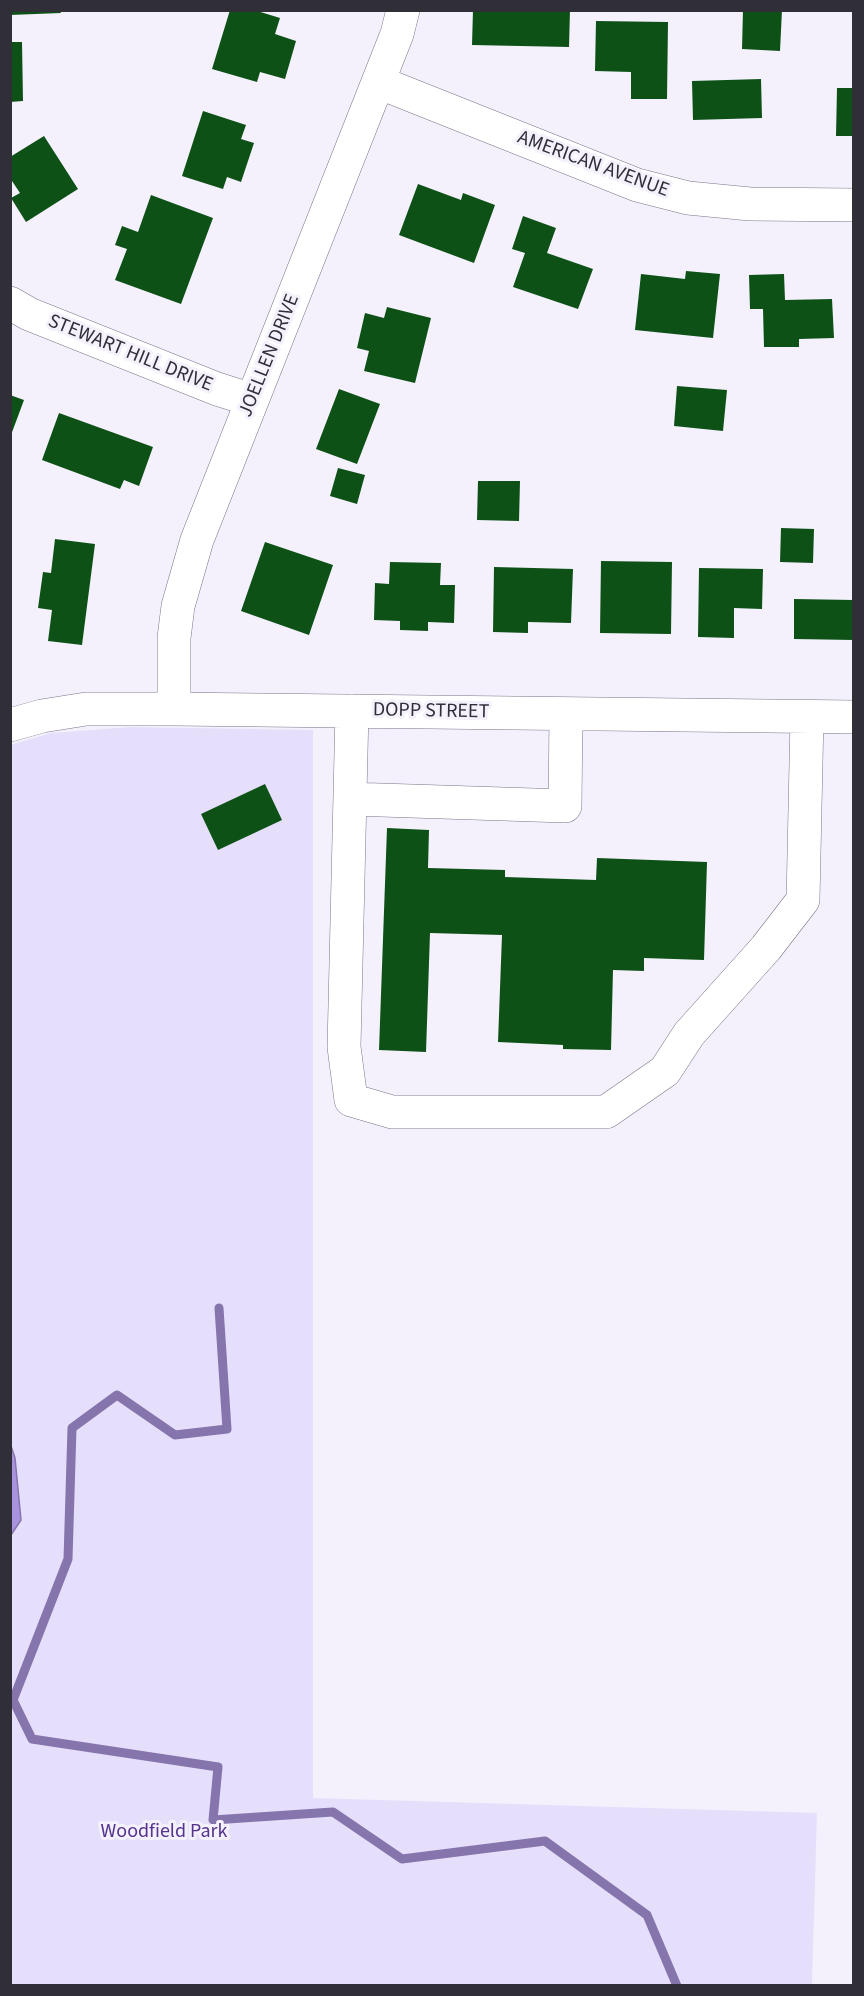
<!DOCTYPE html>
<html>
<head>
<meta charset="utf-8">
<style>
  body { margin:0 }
  #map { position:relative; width:864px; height:1996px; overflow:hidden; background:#f4f1fd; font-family:"Source Sans 3",sans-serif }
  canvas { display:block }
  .frame { position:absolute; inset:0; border:12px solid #302e36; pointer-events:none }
</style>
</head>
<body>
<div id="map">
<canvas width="864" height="1996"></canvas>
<div class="frame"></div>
</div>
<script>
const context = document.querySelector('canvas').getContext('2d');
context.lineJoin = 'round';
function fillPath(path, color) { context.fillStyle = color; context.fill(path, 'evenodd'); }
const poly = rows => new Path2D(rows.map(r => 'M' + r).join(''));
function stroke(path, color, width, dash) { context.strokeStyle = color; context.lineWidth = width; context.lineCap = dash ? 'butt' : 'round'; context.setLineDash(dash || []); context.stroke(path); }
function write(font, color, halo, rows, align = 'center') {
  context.font = font + ' "Source Sans 3",sans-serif'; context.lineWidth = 6; context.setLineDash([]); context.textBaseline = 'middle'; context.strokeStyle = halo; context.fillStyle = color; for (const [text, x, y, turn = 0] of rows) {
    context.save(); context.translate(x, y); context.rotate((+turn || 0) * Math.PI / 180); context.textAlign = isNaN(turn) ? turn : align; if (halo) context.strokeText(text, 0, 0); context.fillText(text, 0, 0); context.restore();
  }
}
const green = poly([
  [130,727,313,730,313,1798,817,1813,812,1985,11,1985,10,745,51,733]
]);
const water = poly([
  [11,1446,15,1458,21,1520,11,1535,11,1446]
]);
const stream = poly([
  [219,1308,227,1429,175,1435,117,1395,72,1428,68,1559,13,1700,32,1739,218,1767,213,1820,333,1812,402,1859,545,1841,647,1915,677,1986]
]);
const building = poly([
  [10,10,60,10,61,13,10,15],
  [230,10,254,10,280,18,275,34,296,41,285,79,260,72,257,82,212,69],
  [473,10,570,10,569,47,472,45],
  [743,10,782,10,780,51,742,49],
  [596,21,668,22,667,99,631,99,631,72,595,71],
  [10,42,22,42,23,101,10,102],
  [761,79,762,118,693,120,692,81],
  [837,88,854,88,854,136,836,136],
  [203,111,246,125,241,139,254,143,241,182,227,177,223,189,182,176],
  [44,136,78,189,26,222,11,198,20,193,10,178,10,157],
  [418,184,461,200,463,193,495,205,474,263,399,235],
  [151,195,213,218,181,304,115,280,127,249,115,245,122,226,138,232],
  [523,216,556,228,547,253,593,269,578,309,513,287,525,253,512,249],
  [686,271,720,274,713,338,635,330,641,274,685,279],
  [784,274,785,300,832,299,834,338,799,339,799,347,764,347,763,309,750,309,749,275],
  [387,307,431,318,415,383,364,371,369,351,357,348,365,313,384,318],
  [677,386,727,390,723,431,674,426],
  [339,389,380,404,357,464,316,449],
  [10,395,24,400,11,435,10,435],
  [59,413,153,447,139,486,124,480,120,489,42,460],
  [338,468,365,475,357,504,330,496],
  [478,481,520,481,519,521,477,520],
  [781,528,814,529,813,563,780,562],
  [55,539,95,544,82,645,48,641,52,610,38,608,43,572,51,573],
  [265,542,333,565,309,635,241,611],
  [601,561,672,562,671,634,600,633],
  [390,562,441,563,440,585,455,585,454,623,428,622,428,631,400,630,400,621,374,620,375,583,389,584],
  [494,567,573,569,571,623,528,622,528,633,493,632],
  [699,568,763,569,762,609,734,608,734,638,698,637],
  [794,599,854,600,854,640,794,639],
  [265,784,282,820,218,850,201,814],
  [387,828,429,830,428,868,505,870,505,877,596,880,597,858,707,862,704,960,644,958,644,971,613,970,611,1050,563,1049,563,1045,498,1042,502,935,430,933,426,1052,379,1050]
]);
const minor = poly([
  [378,82,637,185,688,198,750,204,854,205],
  [10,303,29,314,217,389,252,400],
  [174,709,174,638,178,606,197,540,397,34,403,10],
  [352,711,344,1047,351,1100,392,1112,606,1112,665,1071,689,1034,766,948,803,900,807,717],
  [10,725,42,716,86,709,174,709,854,717],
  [350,799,565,806,566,714]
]);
const streetNames = [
  ["AMERICAN AVENUE",593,165,20],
  ["STEWART HILL DRIVE",130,354,22],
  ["JOELLEN DRIVE",270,356,-68],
  ["DOPP STREET",431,712,1]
];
const parkNames = [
  ["Woodfield Park",164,1833]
];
fillPath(green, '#e6dffb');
fillPath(water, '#a993df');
stroke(water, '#8575ac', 1.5);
stroke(stream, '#8575ac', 9);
fillPath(building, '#0d5117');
stroke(minor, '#7a7587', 34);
stroke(minor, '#fff', 33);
write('20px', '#302e36', '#f4f1fd', streetNames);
write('20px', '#54348c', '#f4f1fd', parkNames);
</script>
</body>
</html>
